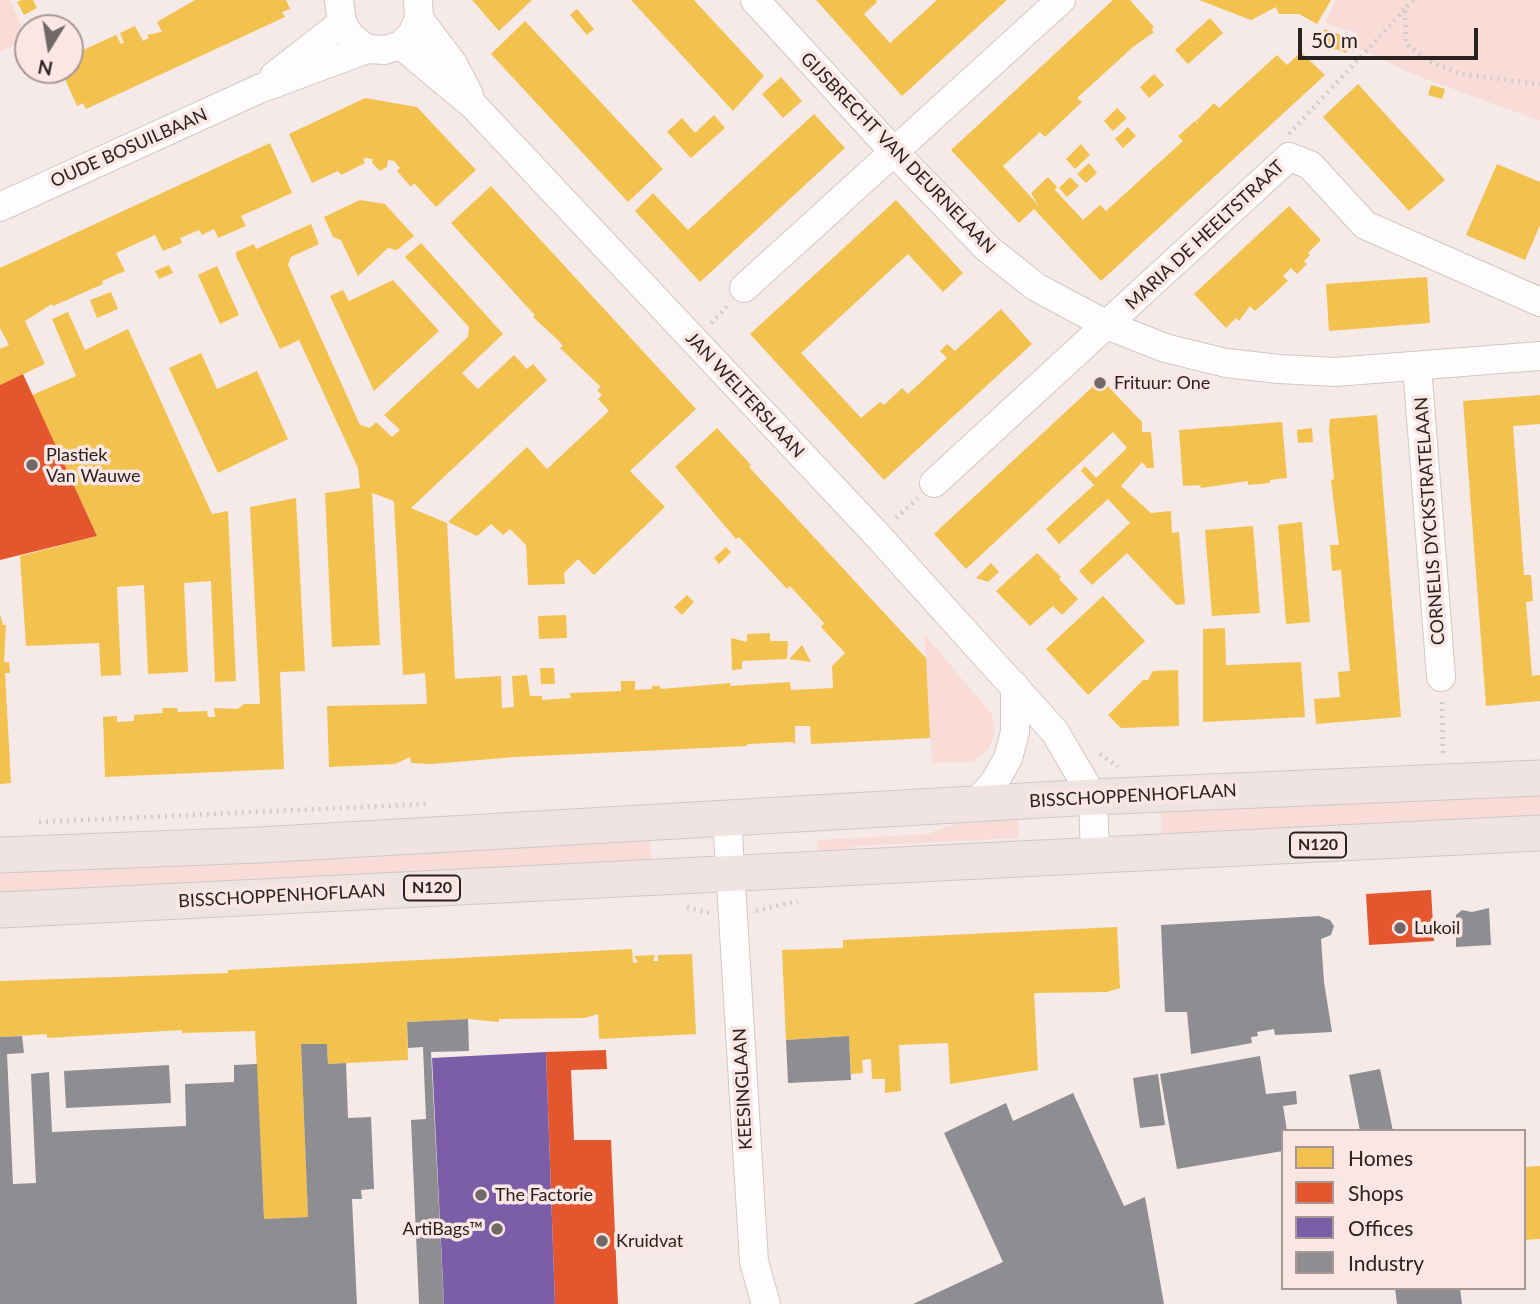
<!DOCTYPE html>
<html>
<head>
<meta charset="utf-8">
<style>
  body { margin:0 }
  #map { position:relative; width:1540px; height:1304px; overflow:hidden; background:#f5eae8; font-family:Lato,sans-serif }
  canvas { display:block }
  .legend { position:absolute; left:1281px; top:1129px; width:245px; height:161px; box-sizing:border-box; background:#fae6e3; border:2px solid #a79895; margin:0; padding:9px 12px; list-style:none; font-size:21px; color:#2a2221 }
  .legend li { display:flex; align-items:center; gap:14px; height:35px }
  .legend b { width:35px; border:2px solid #a79895 }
  .north { position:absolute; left:14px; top:14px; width:70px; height:70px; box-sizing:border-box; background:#fae6e3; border:2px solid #a79895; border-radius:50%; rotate:191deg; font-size:19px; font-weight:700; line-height:28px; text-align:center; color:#2a2221 }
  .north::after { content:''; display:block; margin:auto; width:24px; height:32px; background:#716867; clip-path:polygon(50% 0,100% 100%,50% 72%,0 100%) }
  .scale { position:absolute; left:1298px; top:28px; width:180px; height:32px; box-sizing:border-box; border:4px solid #2a2221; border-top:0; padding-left:9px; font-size:21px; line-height:24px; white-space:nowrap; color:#2a2221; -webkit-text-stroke:5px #fae6e3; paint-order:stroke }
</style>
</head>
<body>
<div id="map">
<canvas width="1540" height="1304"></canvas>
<ul class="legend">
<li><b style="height:19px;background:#f2c14e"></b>Homes</li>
<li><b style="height:19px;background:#e4572e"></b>Shops</li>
<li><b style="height:19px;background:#7b5ea7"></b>Offices</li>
<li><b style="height:19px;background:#8d8d92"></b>Industry</li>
</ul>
<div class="north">N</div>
<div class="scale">50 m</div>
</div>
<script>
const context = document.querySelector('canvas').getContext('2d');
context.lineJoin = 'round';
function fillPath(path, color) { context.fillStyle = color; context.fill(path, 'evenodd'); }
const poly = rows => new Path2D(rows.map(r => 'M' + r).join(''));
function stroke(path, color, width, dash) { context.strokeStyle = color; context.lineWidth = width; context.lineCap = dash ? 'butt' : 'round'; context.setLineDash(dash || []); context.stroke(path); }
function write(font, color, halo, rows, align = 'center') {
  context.font = font + ' Lato,sans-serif'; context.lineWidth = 7; context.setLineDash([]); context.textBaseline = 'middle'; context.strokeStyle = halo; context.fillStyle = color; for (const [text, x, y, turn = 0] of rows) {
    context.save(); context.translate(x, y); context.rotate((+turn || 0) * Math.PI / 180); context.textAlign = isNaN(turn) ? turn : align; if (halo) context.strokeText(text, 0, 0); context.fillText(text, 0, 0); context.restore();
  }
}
const green = poly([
  [0,0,10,0,27,39,0,52],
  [1336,0,1540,0,1540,121,1410,73,1356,47,1357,33,1325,23],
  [924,634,991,713,995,731,989,749,973,762,932,763],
  [1540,793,1540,823,1162,841,1161,812],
  [1018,818,1019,838,857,846,818,856,817,840,928,834,965,820],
  [649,836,652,866,0,899,0,868]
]);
const homes = poly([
  [22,0,33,0,37,8,24,15,17,2],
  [195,0,286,0,290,9,282,12,285,17,86,109,83,103,77,106,61,70,70,70,70,56,116,35,121,44,124,43,120,33,135,26,143,41,149,38,147,35,162,32,157,22],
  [472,0,532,0,499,31],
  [631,0,694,0,764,76,733,111],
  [816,0,876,0,877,2,864,14,890,43,937,0,1007,0,902,96],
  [1113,0,1130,0,1154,27,1151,30,1154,32,1133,47,1077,98,1082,102,1045,137,1040,132,1003,166,1038,205,1031,193,1048,177,1057,187,1055,190,1083,220,1100,205,1106,211,1183,141,1178,136,1195,121,1199,126,1196,121,1214,103,1219,108,1277,55,1287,65,1301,52,1325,75,1101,281,1034,209,1019,223,951,150],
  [1199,0,1331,0,1317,24,1299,14,1279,14,1276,7,1251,20],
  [577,9,594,29,587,35,570,15],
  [1210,18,1223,33,1188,64,1175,50],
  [525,21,663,169,628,202,491,54],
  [1325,29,1352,39,1346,53,1320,43],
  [1154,74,1164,85,1149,98,1140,87],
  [781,77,802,101,783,118,762,94],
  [1358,84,1445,180,1409,211,1323,117],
  [1431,85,1445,89,1442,99,1428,95],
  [365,98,417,107,476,170,436,207,414,183,411,187,397,171,400,168,394,161,388,160,387,167,380,171,372,163,373,159,366,158,363,159,365,163,341,175,338,171,312,183,289,134],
  [1117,108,1127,118,1113,131,1104,121],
  [814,114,845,148,700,282,635,211,653,193,688,230],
  [714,115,725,128,691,158,667,132,682,118,695,133],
  [1128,127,1136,136,1123,148,1115,139],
  [270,143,292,193,241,216,246,226,218,238,214,229,202,235,199,230,180,238,182,243,163,251,155,235,116,253,125,271,102,281,103,284,53,306,52,304,25,321,45,364,0,385,0,349,9,345,0,328,0,268],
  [1081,144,1090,155,1075,169,1066,159],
  [1089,163,1097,173,1086,183,1077,174],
  [1497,164,1540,182,1540,225,1525,260,1466,235],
  [1070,177,1079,186,1067,197,1059,188],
  [491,186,696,409,630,471,665,507,594,575,578,559,564,573,565,584,528,585,526,545,510,529,503,535,491,524,477,536,448,522,527,447,547,469,609,411,598,399,602,395,597,390,601,387,560,348,563,346,558,340,533,317,535,315,530,310,451,223],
  [360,200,385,204,414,236,397,250,388,248,358,276,341,240,333,237,324,217],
  [896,200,963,273,943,292,908,254,801,353,861,418,880,402,884,405,902,388,908,394,947,358,940,351,947,344,955,351,1001,309,1032,344,884,480,750,334],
  [1289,206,1321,240,1308,253,1310,255,1304,261,1307,264,1297,274,1291,268,1283,276,1288,281,1255,311,1250,306,1239,321,1236,318,1226,328,1194,294],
  [311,224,319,244,291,257,288,265,360,425,370,428,376,422,392,437,400,430,384,415,468,337,469,327,405,257,421,243,503,334,462,373,478,389,514,355,527,369,533,364,547,380,411,508,447,523,455,679,501,676,502,708,514,707,512,676,527,675,530,696,542,696,542,700,571,698,570,693,621,691,621,681,635,681,635,690,652,689,652,686,660,686,661,689,730,683,730,686,790,682,791,690,833,688,832,666,845,653,821,627,824,623,790,586,787,589,739,537,736,539,675,467,717,428,751,465,749,467,926,658,930,738,811,744,810,726,795,726,795,744,792,742,747,744,747,746,515,757,431,764,411,763,410,757,395,764,329,767,327,706,427,704,425,673,403,675,394,501,372,493,380,645,332,647,325,493,360,488,358,468,299,340,280,349,236,256,236,252,254,244,256,249],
  [169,265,173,273,159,279,155,271],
  [217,266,239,315,220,324,198,275],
  [1427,277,1430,323,1329,331,1326,284],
  [393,280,439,331,374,391,330,296,343,290,349,301],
  [111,292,118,309,97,318,90,300],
  [68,312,85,350,128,329,212,514,228,511,236,681,215,682,211,581,184,583,188,672,148,674,144,585,117,587,121,675,101,676,99,643,26,646,20,556,97,536,32,395,76,376,52,319],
  [201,353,217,389,257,371,288,439,218,473,169,368],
  [1101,379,1142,422,1142,432,1151,432,1154,468,1147,468,1142,462,1121,486,1151,513,1171,511,1172,533,1179,532,1185,604,1176,605,1127,553,1092,585,1079,571,1130,523,1108,499,1059,544,1046,529,1094,485,1081,471,1085,466,1096,478,1127,448,1113,432,966,569,934,534],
  [1540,395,1540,424,1513,426,1524,575,1531,575,1533,601,1526,602,1532,676,1540,675,1540,701,1486,706,1463,401],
  [1377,415,1401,717,1316,724,1314,699,1340,697,1338,672,1350,671,1341,570,1332,571,1330,545,1339,545,1331,480,1334,479,1329,431,1330,419],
  [1282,422,1287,478,1270,480,1270,483,1248,485,1248,481,1201,488,1200,485,1183,486,1179,430],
  [1312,428,1313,442,1298,443,1297,430],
  [296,498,305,671,280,672,284,769,105,777,103,717,117,716,117,722,134,721,134,715,163,713,162,708,177,708,178,712,207,711,208,717,215,717,214,708,238,709,244,704,260,704,250,507],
  [1302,522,1310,622,1286,624,1278,525],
  [1253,526,1260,613,1212,616,1205,530],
  [726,547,731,552,719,564,714,558],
  [1037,553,1061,577,1059,579,1078,599,1062,615,1053,606,1030,626,996,591],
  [991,563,999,572,988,582,976,578],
  [687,595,694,602,682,615,674,607],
  [1103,596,1145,641,1088,695,1046,649],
  [0,614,3,625,6,625,4,662,9,662,10,673,5,673,11,783,0,784],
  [566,615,567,638,539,639,538,616],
  [1225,628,1226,665,1301,662,1305,717,1203,722,1203,629],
  [770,633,770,641,788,641,787,659,742,661,742,669,732,670,731,638,747,642,747,634],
  [802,645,811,662,789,659],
  [540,668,554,668,555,684,541,684],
  [1178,670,1179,726,1121,728,1108,715,1143,680,1148,680,1153,671],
  [1117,927,1120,988,1107,992,1034,993,1038,1070,950,1084,948,1043,899,1045,901,1091,885,1093,885,1079,872,1079,871,1059,862,1060,863,1073,851,1074,849,1036,786,1040,782,950,843,948,843,940],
  [632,949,633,963,638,962,634,956,655,955,653,961,658,961,658,955,692,954,696,1034,599,1039,598,1014,585,1018,499,1019,499,1022,468,1019,407,1022,408,1060,328,1064,327,1044,301,1044,308,1217,264,1219,255,1031,182,1033,182,1030,47,1038,47,1034,0,1037,0,981,228,973,228,970],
  [1540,1166,1540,1239,1524,1240,1524,1167]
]);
const shops = poly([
  [23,374,97,536,0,560,0,385],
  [1431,890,1434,941,1369,945,1366,894],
  [606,1050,607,1069,571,1070,574,1140,611,1140,618,1304,555,1304,546,1052]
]);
const offices = poly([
  [546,1052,555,1304,444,1304,432,1058]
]);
const industry = poly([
  [1489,908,1491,945,1456,947,1456,915,1462,910,1472,912],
  [1319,916,1330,920,1334,926,1331,935,1321,939,1324,982,1332,1032,1275,1035,1274,1029,1257,1032,1258,1036,1251,1037,1252,1043,1191,1054,1187,1012,1165,1012,1161,925],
  [468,1019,469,1051,431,1052,444,1304,419,1304,411,1120,426,1119,423,1047,408,1048,407,1022],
  [22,1036,24,1053,7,1054,13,1184,36,1183,31,1074,49,1072,52,1132,186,1126,185,1084,234,1082,234,1065,257,1064,264,1219,308,1217,301,1044,327,1044,328,1064,346,1063,348,1118,371,1117,374,1189,361,1190,362,1199,352,1199,357,1304,0,1304,0,1037],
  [849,1036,851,1080,788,1083,786,1040],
  [1260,1056,1266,1094,1296,1091,1297,1104,1283,1106,1287,1131,1283,1131,1283,1151,1177,1169,1160,1074],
  [169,1065,171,1103,66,1108,64,1071],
  [1380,1069,1393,1131,1360,1131,1349,1075],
  [1158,1074,1165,1125,1140,1128,1133,1078],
  [1073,1093,1124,1206,1145,1197,1164,1304,913,1304,1003,1262,944,1133,1006,1103,1013,1121],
  [1395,1288,1460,1288,1462,1304,1397,1304]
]);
const path = poly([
  [1413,0,1405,9,1406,44,1429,61,1460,74,1540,84],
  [1289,134,1405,9],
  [711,323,729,304],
  [896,518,918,498],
  [1442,702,1443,753],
  [1100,754,1118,767],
  [39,822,426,804],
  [687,907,709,913],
  [756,911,798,901]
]);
const minor = poly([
  [339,0,342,23,351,37,367,49,385,50,401,45,412,34,419,19,418,0],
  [755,0,895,153,988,249,1036,287,1107,325,1165,348,1226,363,1279,369,1335,372,1540,356],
  [419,19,453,64,469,95],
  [401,45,474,106,878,536,1055,732,1093,797,1095,855],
  [274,76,342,23],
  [0,207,259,89,367,49],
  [744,288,1061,0],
  [1417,366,1441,677],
  [934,483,1289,157,1310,165,1365,225,1540,302],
  [974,805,994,783,1008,758,1015,732,1015,686],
  [727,818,754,1262,766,1304]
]);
const major = poly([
  [0,855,259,845,1093,797,1540,778],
  [0,910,1540,833]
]);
const markers = [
  [1100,383,7,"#716867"],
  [32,465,7,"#716867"],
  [1400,928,7,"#716867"],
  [481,1195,7,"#716867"],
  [497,1229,7,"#716867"],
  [602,1241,7,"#716867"]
];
const shields = [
  [1318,845,56],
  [432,888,56]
];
const shieldNames = [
  ["N120",1318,845],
  ["N120",432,888]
];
const streetNames = [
  ["OUDE BOSUILBAAN",129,148,-24],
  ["GIJSBRECHT VAN DEURNELAAN",898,153,46],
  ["MARIA DE HEELTSTRAAT",1205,235,-43],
  ["JAN WELTERSLAAN",745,395,47],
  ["CORNELIS DYCKSTRATELAAN",1430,521,-94],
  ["BISSCHOPPENHOFLAAN",1133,796,-3],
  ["BISSCHOPPENHOFLAAN",282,896,-3],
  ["KEESINGLAAN",743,1089,-93]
];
const poiNames = [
  ["Frituur: One",1114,383],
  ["Plastiek",46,455],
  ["Van Wauwe",46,476],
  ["Lukoil",1414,928],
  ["The Factorie",495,1195],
  ["ArtiBags™",483,1229,"right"],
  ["Kruidvat",616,1241]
];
fillPath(green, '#f9dcd7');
fillPath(homes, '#f2c14e');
fillPath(shops, '#e4572e');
fillPath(offices, '#7b5ea7');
fillPath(industry, '#8d8d92');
stroke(minor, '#d0c8c6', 30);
stroke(major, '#ccc7c6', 37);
stroke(path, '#cfcccb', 4.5, [2, 5]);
stroke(minor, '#fefcfc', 28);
stroke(major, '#f0e4e3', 35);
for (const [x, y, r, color] of markers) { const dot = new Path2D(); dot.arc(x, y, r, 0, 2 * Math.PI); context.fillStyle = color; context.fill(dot); stroke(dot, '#fae6e3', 2.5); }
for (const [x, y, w] of shields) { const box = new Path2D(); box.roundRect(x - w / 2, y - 12.5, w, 25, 5); context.fillStyle = '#fae6e3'; context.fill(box); stroke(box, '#2a2221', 2); }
write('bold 16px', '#2a2221', null, shieldNames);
write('18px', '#2a2221', '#fae6e3', streetNames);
write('18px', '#2a2221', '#fae6e3', poiNames, 'left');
</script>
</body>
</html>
